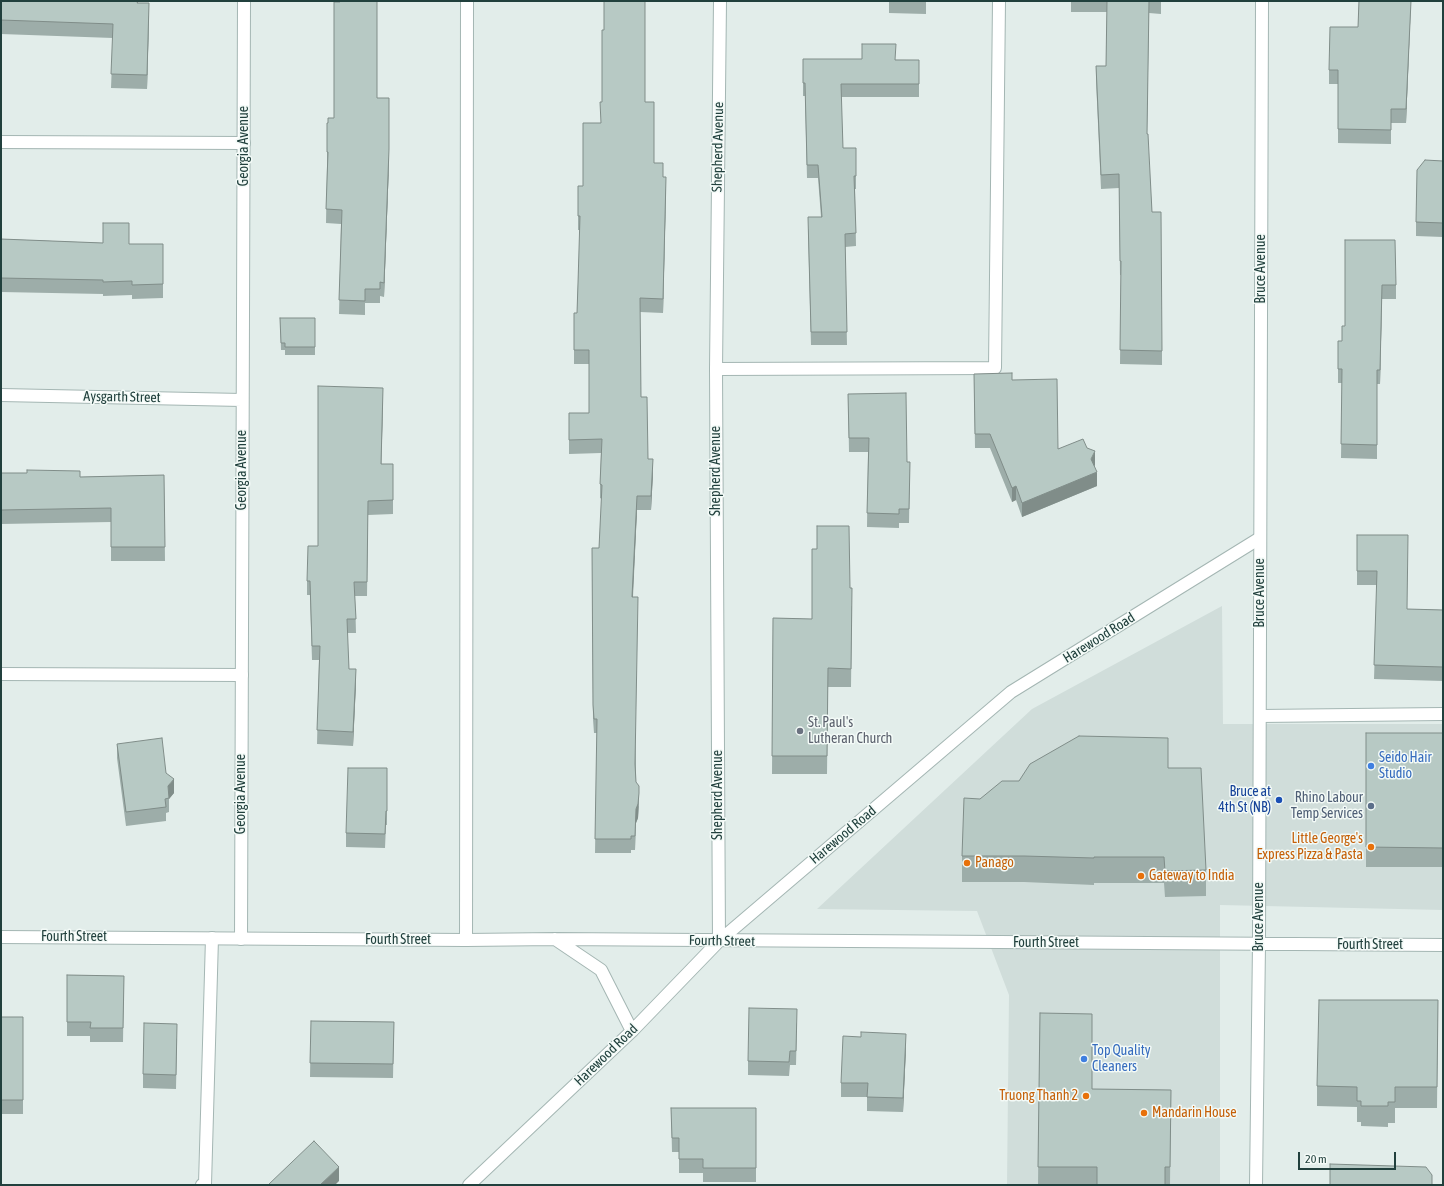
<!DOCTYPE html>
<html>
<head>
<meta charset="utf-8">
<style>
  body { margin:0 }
  #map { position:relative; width:1444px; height:1186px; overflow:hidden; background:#e2edea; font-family:"Asap Condensed",sans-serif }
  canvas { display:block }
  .frame { position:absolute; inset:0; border:2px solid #21403d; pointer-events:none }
  .scale { position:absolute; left:1298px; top:1152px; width:98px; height:18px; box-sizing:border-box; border:2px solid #21403d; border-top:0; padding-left:5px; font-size:12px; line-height:14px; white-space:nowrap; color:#21403d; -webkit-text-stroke:3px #f3faf7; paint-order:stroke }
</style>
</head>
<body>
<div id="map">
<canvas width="1444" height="1186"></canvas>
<div class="frame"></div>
<div class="scale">20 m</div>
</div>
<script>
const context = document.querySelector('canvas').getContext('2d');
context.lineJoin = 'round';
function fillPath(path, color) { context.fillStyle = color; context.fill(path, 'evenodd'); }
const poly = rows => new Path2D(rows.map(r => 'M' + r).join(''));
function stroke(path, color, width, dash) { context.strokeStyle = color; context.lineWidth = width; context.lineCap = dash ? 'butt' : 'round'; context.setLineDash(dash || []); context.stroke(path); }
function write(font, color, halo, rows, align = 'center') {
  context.font = font + ' "Asap Condensed",sans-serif'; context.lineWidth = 3; context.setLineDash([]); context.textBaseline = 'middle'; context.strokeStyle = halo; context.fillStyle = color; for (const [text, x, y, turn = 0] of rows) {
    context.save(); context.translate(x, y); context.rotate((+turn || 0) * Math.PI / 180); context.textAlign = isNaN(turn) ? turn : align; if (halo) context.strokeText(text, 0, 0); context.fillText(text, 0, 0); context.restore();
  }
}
const built = poly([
  [1222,606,1223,724,1443,724,1443,910,1220,905,1220,1185,1007,1185,1009,995,977,911,817,909,1032,709]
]);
const service = poly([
  [1,142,244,143],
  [716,369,995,368,999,1],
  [1,674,242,675],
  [1260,716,1443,714],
  [466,940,467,1],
  [202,1185,205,1184,212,938]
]);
const minor = poly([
  [1,395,242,400],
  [241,939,244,1],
  [719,941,716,369,720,1],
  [719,941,1011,692,1260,538]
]);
const tertiary = poly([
  [1,937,466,940,555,939,1443,945],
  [555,939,601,970,632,1031],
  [469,1185,632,1031,719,941],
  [1256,1185,1259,944,1262,1]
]);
const wall = poly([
  [1,1,138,1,138,3,149,17,147,89,111,88,113,38,1,34],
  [889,1,926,1,926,14,889,13],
  [1071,1,1161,1,1161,14,1149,13,1147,134,1152,212,1162,351,1162,365,1120,364,1121,275,1120,275,1119,188,1101,189,1096,80,1096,66,1106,66,1107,12,1071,12],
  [1359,1,1411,1,1406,123,1391,123,1391,144,1338,143,1338,84,1329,84,1329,70,1358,27],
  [803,59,919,60,919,97,841,97,843,148,856,176,856,189,855,189,856,246,845,247,847,345,811,345,808,230,821,217,818,178,807,178,805,96,803,96],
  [377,98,389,163,384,297,380,296,380,303,365,303,365,315,339,314,341,224,326,223,327,166,327,123,328,123],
  [645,102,654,163,663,177,666,191,663,313,640,312,641,397,648,459,653,473,651,510,637,510,633,597,636,768,636,782,639,807,638,818,636,823,635,850,631,850,631,853,595,853,597,733,594,733,593,719,592,548,599,548,602,499,600,498,600,484,601,453,569,454,569,413,589,413,589,364,574,364,574,313,577,313,578,283,580,230,578,230,578,186,583,186,600,123],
  [1443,161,1443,237,1416,236,1416,222],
  [1,239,129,244,163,244,163,298,132,299,132,295,103,296,103,294,1,292],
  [1345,240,1396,285,1396,299,1382,299,1380,384,1377,384,1377,459,1341,458,1342,383,1338,383,1338,341,1342,341,1345,326],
  [280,318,315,318,315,355,285,355,285,350,281,350],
  [974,374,1012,380,1058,449,1095,465,1094,466,1097,486,1022,517,1016,500,1012,502,990,448,975,448],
  [848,394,907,462,910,462,909,523,899,523,899,528,867,527,868,452,849,452],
  [383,402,381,464,393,464,393,514,368,515,367,596,355,596,356,633,347,633,349,669,356,683,353,746,317,744,319,660,312,660,310,595,307,595,307,581,318,546],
  [1,473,80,477,164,475,165,561,111,561,111,522,1,524],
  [1357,535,1407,609,1443,610,1443,681,1374,679,1377,585,1357,585],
  [852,606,851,687,828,687,827,774,772,774,773,618,812,619],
  [1366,733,1443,733,1443,867,1366,867],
  [117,744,166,773,174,793,169,799,169,812,166,813,166,821,126,826,117,758],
  [387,768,387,825,386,825,385,848,346,847,346,833],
  [1168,768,1206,870,1206,896,1165,897,1164,883,1094,883,1094,885,1024,882,962,882,962,856,980,799,1019,781],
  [67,975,124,976,123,1042,90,1042,90,1036,67,1036],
  [1438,1000,1437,1108,1395,1108,1395,1123,1388,1123,1388,1127,1361,1126,1361,1122,1357,1122,1357,1107,1317,1106,1317,1086],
  [1040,1013,1092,1089,1171,1090,1170,1185,1038,1185],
  [1,1017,23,1017,23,1114,1,1114],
  [311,1021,394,1022,393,1078,310,1077],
  [797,1023,796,1065,790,1065,789,1076,748,1075,748,1061],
  [177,1038,176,1089,143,1088,143,1074],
  [906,1048,903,1112,867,1111,867,1097,841,1097,841,1083],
  [671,1108,756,1108,756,1182,703,1182,703,1173,679,1173,679,1152,672,1152]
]);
const shadedWall = poly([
  [1411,1,1406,123,1406,109],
  [149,3,149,17,147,89,147,75],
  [389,149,389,163,384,297,384,283],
  [666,177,666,191,663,313,663,299],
  [1382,285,1382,299,1380,384,1380,370],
  [383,388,383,402,381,478,381,464],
  [1095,451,1095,465,1091,473,1091,459],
  [653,459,653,473,651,510,651,496],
  [1097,472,1097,486,1022,517,1022,503],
  [1016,486,1016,500,1012,502,1012,488],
  [637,496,637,510,632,611,632,597],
  [356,669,356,683,353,746,353,732],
  [174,779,174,793,169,799,168,786],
  [639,793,638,818,636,823,635,850,636,809],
  [906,1034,906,1048,903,1112,903,1098],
  [339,1167,339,1181,335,1185,320,1185]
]);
const building = poly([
  [1,1,138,1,137,3,149,3,147,75,111,74,113,24,1,20,1,1],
  [340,1,377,1,377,98,389,98,389,149,384,283,380,282,380,289,365,289,365,301,339,300,342,210,326,209,328,152,327,152,327,123,328,123,328,118,334,118,334,2,340,2,340,1],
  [604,1,645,1,645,102,654,102,654,163,663,163,663,177,666,177,663,299,640,298,641,397,647,397,648,459,653,459,651,496,637,496,632,597,638,597,635,764,636,782,639,786,639,793,638,804,636,809,635,836,631,836,631,839,595,839,597,719,594,719,593,705,592,548,599,548,602,485,600,484,602,439,569,440,569,413,589,413,589,350,574,350,574,313,577,313,578,283,580,216,578,216,578,186,583,186,583,123,601,123,600,102,602,102,602,30,604,30,604,1],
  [1107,1,1149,1,1147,134,1148,134,1152,212,1161,212,1162,351,1120,350,1121,261,1120,261,1119,174,1101,175,1096,66,1106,66,1107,1],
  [1359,1,1411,1,1406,109,1391,109,1391,130,1338,129,1338,70,1329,70,1330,27,1358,27,1359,1],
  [862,44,896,44,895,60,919,60,919,84,841,84,843,148,856,148,856,176,854,176,856,233,845,234,847,332,811,332,808,217,822,217,818,165,807,165,805,83,803,83,803,59,862,59,862,44],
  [1425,160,1443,161,1443,223,1416,222,1417,170,1425,160],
  [103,223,129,223,129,244,163,244,163,284,132,285,132,281,103,282,103,280,1,278,1,239,103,243,103,223],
  [1345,240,1395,240,1396,285,1382,285,1380,370,1377,370,1377,445,1341,444,1342,369,1338,369,1338,341,1342,341,1342,326,1345,326,1345,240],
  [280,318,315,318,315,347,285,347,285,343,281,343,280,318],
  [1012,373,1012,380,1057,379,1058,449,1083,439,1087,448,1095,451,1091,459,1097,472,1022,503,1016,486,1012,488,990,434,975,434,974,374,1012,373],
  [318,386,383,388,381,464,393,464,393,500,368,501,367,582,354,582,356,619,347,619,349,669,356,669,353,732,317,730,320,646,312,646,310,581,307,581,308,546,318,546,318,386],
  [906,393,907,462,910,462,909,509,899,509,899,514,867,513,869,438,849,438,848,394,906,393],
  [27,470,80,471,80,477,164,475,165,547,111,547,111,508,1,510,1,473,27,473,27,470],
  [817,526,849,526,850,588,852,588,851,669,828,668,827,756,772,756,773,618,812,619,812,549,817,549,817,526],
  [1357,535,1408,535,1407,609,1443,610,1443,667,1374,665,1377,571,1357,571,1357,535],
  [1366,733,1443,733,1443,848,1366,847,1366,733],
  [1079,736,1168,738,1168,768,1201,768,1206,870,1165,871,1164,857,1094,857,1094,858,1024,856,962,856,964,798,980,799,1002,781,1019,781,1030,764,1079,736],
  [162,738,166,773,174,779,168,786,169,798,165,799,166,807,126,812,117,744,162,738],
  [348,768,387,768,387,811,386,811,385,834,346,833,348,768],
  [67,975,124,976,123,1028,90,1028,91,1022,67,1022,67,975],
  [1319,1000,1438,1000,1437,1087,1395,1087,1395,1102,1388,1102,1388,1106,1361,1106,1361,1101,1357,1101,1357,1087,1317,1086,1319,1000],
  [749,1008,797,1009,796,1051,790,1051,789,1062,748,1061,749,1008],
  [1040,1013,1092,1014,1092,1089,1171,1090,1170,1167,1165,1167,1165,1185,1097,1185,1097,1167,1038,1167,1040,1013],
  [1,1017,23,1017,23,1100,1,1100,1,1017],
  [311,1021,394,1022,393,1064,310,1063,311,1021],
  [144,1023,177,1024,176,1075,143,1074,144,1023],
  [861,1032,906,1034,903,1098,867,1097,868,1083,841,1083,843,1036,861,1037,861,1032],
  [671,1108,756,1108,756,1168,703,1168,703,1159,679,1159,679,1138,672,1138,671,1108],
  [314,1141,339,1167,320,1185,268,1185,314,1141],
  [1330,1164,1426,1167,1432,1175,1432,1185,1330,1185,1330,1164]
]);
const markers = [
  [800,731,4,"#6b7280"],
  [1371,766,4,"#3f7fe0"],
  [1279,800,4,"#1a4fb4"],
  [1371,806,4,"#5c6f8a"],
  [1371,847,4,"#e8710a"],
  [967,863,4,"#e8710a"],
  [1141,876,4,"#e8710a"],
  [1084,1059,4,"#3f7fe0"],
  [1086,1096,4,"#e8710a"],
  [1144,1113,4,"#e8710a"]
];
const streetNames = [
  ["Georgia Avenue",244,146,-90],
  ["Shepherd Avenue",718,147,-89],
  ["Bruce Avenue",1261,269,-90],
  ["Aysgarth Street",122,397,1],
  ["Georgia Avenue",242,470,-90],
  ["Shepherd Avenue",716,471,-90],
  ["Bruce Avenue",1260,593,-90],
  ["Harewood Road",1099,638,-32],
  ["Georgia Avenue",241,794,-90],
  ["Shepherd Avenue",718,795,-90],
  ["Harewood Road",843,835,-40],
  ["Bruce Avenue",1259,917,-90],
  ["Fourth Street",74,937],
  ["Fourth Street",398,940],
  ["Fourth Street",722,941,1],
  ["Fourth Street",1046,943],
  ["Fourth Street",1370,945],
  ["Harewood Road",606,1055,-44]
];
const worshipNames = [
  ["St. Paul's",808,723],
  ["Lutheran Church",808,739]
];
const shopNames = [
  ["Seido Hair",1379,758],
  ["Studio",1379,774],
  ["Top Quality",1092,1051],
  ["Cleaners",1092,1067]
];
const transitNames = [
  ["Bruce at",1271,792],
  ["4th St (NB)",1271,808]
];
const serviceNames = [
  ["Rhino Labour",1363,798],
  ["Temp Services",1363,814]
];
const foodNames = [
  ["Little George's",1363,839,"right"],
  ["Express Pizza & Pasta",1363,855,"right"],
  ["Panago",975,863],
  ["Gateway to India",1149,876],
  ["Truong Thanh 2",1078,1096,"right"],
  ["Mandarin House",1152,1113]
];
fillPath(built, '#d0ddda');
stroke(service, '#a4b6b3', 14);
stroke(minor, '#a4b6b3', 14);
stroke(tertiary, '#a4b6b3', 14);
stroke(service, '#fff', 12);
stroke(minor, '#fff', 12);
stroke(tertiary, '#fff', 12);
fillPath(wall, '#9dada9');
fillPath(shadedWall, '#808d89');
fillPath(building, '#b7c9c4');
stroke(building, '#808d89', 1);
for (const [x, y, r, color] of markers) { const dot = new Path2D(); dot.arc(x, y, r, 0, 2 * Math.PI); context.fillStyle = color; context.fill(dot); stroke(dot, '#f3faf7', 1.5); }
write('14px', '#21403d', '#f3faf7', streetNames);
write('14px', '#5b616d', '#f3faf7', worshipNames, 'left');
write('14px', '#366cbe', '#f3faf7', shopNames, 'left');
write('14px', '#164399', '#f3faf7', transitNames, 'right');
write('14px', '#4e5e75', '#f3faf7', serviceNames, 'right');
write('14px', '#c56008', '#f3faf7', foodNames, 'left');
</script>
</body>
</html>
